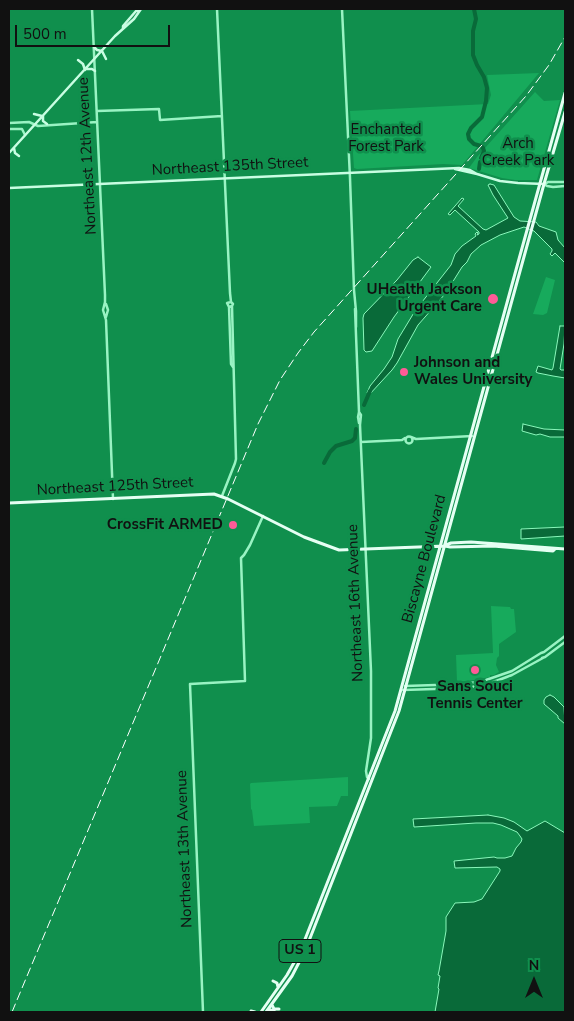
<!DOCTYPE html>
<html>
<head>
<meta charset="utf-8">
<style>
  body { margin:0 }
  #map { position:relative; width:574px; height:1021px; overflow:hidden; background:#108f4d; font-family:"Nunito Sans",sans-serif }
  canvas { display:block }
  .frame { position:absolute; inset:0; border:10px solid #111; pointer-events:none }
  .north { position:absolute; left:509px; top:956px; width:50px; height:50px; -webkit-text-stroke:4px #108f4d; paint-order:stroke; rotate:0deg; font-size:14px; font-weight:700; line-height:20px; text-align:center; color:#111 }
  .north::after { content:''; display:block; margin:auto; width:18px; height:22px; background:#111; clip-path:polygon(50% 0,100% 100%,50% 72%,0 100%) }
  .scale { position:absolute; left:15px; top:25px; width:155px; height:22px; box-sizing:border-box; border:2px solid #111; border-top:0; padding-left:6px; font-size:15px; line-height:18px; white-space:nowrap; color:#111; -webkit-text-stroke:4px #108f4d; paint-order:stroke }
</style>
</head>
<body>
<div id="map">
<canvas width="574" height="1021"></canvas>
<div class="frame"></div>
<div class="north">N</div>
<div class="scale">500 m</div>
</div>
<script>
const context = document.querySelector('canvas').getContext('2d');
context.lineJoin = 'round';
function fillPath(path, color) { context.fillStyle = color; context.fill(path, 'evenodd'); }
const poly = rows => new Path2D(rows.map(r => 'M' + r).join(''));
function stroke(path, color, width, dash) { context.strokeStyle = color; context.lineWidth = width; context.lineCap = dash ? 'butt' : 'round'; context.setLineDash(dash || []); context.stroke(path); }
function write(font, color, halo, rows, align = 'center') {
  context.font = font + ' "Nunito Sans",sans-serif'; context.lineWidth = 5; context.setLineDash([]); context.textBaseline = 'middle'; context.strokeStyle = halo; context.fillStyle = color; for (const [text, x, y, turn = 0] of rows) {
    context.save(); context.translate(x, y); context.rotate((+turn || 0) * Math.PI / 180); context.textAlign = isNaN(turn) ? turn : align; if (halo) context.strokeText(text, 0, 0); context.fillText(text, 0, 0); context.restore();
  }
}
const green = poly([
  [539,73,462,165,443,164,357,169,354,168,350,111,488,104,491,95,487,75],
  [535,92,544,101,560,100,537,180,515,180,502,178,469,168,477,157],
  [546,277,555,280,547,313,543,315,533,314],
  [491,606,510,607,511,609,514,609,516,632,499,644,499,656,497,658,496,665,499,672,494,675,490,675,490,677,475,680,457,682,456,655,493,653],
  [348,777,348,796,341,796,337,806,309,807,310,823,254,826,252,810,251,809,250,784,251,783]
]);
const water = poly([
  [490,184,494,185,514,217,520,221,536,222,539,226,556,232,558,240,565,248,565,263,555,253,552,256,550,254,552,251,552,249,534,231,524,227,500,235,481,245,471,254,467,262,462,267,447,291,440,300,418,325,397,363,392,370,369,395,367,393,370,386,384,369,392,357,398,339,415,311,451,265,455,254,462,246,476,236,475,234,477,232,478,233,477,235,479,234,479,232,455,210,450,215,448,214,462,198,464,199,458,206,483,229,486,230,508,218,493,195,488,185,490,184],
  [418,257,431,267,394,317,372,351,366,352,364,350,363,318,364,314,397,280,413,260,418,257],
  [560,326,565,326,564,344,560,369,561,370,565,370,565,378,553,376,538,373,536,372,538,366,552,370,553,368,560,326],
  [523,424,544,429,565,430,565,437,550,437,540,434,536,435,522,431,523,424],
  [565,527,565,536,521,539,521,529,565,527],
  [550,695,554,697,564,707,565,724,558,718,558,716,544,704,544,700,546,697,550,695],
  [488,815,504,818,514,822,527,831,545,821,565,833,565,1012,435,1012,439,989,438,988,440,976,438,975,439,971,446,931,446,917,455,903,474,902,482,899,500,871,500,869,497,867,455,868,454,861,494,857,497,858,505,858,512,856,516,848,521,842,522,839,520,836,517,832,501,825,493,823,476,823,414,827,413,819,488,815]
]);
const river = poly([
  [474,9,476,19,473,31,473,55,477,65,484,77,487,88,486,101,482,117,471,128,468,134,469,139,474,144,481,146,483,148,484,151,481,158],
  [479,169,480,162],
  [364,405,370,391],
  [324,463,330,452,336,446,352,441,355,438,356,429]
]);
const tertiary = poly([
  [92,9,105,295,105,302,103,310,106,320,113,499],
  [217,9,230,293,231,302,233,304,232,306,229,307,227,303,231,302],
  [342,9,350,178,354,290,356,311,356,327],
  [97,111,159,109,160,120,222,116],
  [9,123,29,122,38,126,97,122],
  [9,129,22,129,25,135],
  [544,184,547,186,553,187,565,186],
  [545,184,548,182,565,182],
  [106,304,108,310,106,317],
  [229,307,231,364,233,367],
  [355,309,359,412,358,417,359,423],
  [359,412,361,415,360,425,371,671,371,738,366,771,367,777,369,779],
  '405.5 440a3.5 3.5 0 1 1 7 0a3.5 3.5 0 1 1-7 0Z',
  [411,437,416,439,472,436],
  [361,442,402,440,405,438],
  [222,496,235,463,236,459,232,306],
  [542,658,545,657,565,642],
  [405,686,466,684,486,680,512,671,541,653,544,652,565,636],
  [403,690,466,688,488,684,512,675,543,658],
  [203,1012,190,684,245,681,241,558,244,555,250,545,263,516]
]);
const secondary = poly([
  [123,28,123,26,136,11,140,10],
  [94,47,97,50,102,51],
  [102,51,106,59],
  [78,60,83,64,85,70],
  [86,69,92,69,95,71],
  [34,114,42,116],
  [43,116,43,121,47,124],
  [14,148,15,153,19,156],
  [9,153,115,36,134,19,141,9],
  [455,169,477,174,500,181,518,183,544,184],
  [9,188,459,168,470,170,477,174]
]);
const primary = poly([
  [9,503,214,494,228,499,304,537,339,550,445,546,450,547,493,546,553,551,555,549],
  [446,545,451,543,471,542,565,549],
  [273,981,277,983,278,987],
  [272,1005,274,1009,279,1009],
  [251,1011,255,1012],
  [267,1011,271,1010,275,1012],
  [261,1012,287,975,300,952,395,711,519,259,565,93],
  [266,1012,292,976,305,951,399,711,544,184,565,112]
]);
const rail = poly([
  [12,1012,258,424,280,380,298,353,314,332,526,96,549,65,565,37]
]);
const markers = [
  [493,299,6,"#ff5b97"],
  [404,372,5,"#ff5b97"],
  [233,525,5,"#ff5b97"],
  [475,670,5,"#ff5b97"]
];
const shields = [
  [300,951,42]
];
const shieldNames = [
  ["US 1",300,951]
];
const parkNames = [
  ["Enchanted",386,130],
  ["Forest Park",386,147],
  ["Arch",518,144],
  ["Creek Park",518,161]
];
const streetNames = [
  ["Northeast 12th Avenue",88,156,-93],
  ["Northeast 135th Street",230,167,-3],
  ["Northeast 125th Street",115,487,-3],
  ["Biscayne Boulevard",425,559,-75],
  ["Northeast 16th Avenue",356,603,-92],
  ["Northeast 13th Avenue",185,849,-92]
];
const poiNames = [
  ["UHealth Jackson",482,290],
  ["Urgent Care",482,307],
  ["Johnson and",414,363,"left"],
  ["Wales University",414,380,"left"],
  ["CrossFit ARMED",223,525],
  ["Sans Souci",475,687,"center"],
  ["Tennis Center",475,704,"center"]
];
fillPath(green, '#17aa5c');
fillPath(water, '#096a39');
stroke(water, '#8af7bb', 1);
stroke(river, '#096a39', 4);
stroke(tertiary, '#99f3c3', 2.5);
stroke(secondary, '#c8fde2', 2.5);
stroke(primary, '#e5fff3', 3);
stroke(rail, '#fff', 1, [9, 4]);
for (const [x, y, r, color] of markers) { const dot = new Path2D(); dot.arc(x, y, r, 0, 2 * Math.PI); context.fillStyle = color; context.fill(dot); stroke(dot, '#108f4d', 2); }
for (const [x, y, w] of shields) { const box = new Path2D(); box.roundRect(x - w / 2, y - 11.5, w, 23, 4); context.fillStyle = '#108f4d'; context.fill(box); stroke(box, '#111', 1); }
write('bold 14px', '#111', null, shieldNames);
write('15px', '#111', '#108f4d', parkNames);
write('15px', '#111', '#108f4d', streetNames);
write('bold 15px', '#111', '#108f4d', poiNames, 'right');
</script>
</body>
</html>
